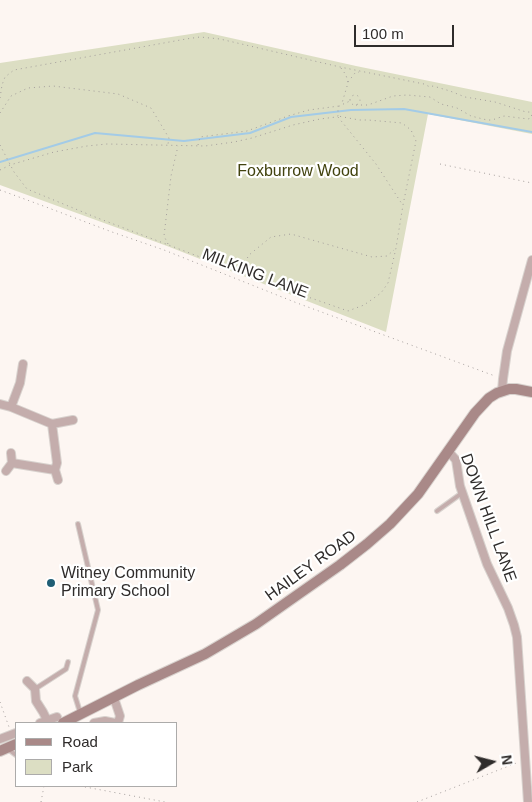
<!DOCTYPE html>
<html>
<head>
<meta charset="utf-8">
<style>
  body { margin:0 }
  #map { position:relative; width:532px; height:802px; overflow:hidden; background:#fdf6f2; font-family:Arial,sans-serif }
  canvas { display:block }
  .legend { position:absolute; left:15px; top:722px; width:162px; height:65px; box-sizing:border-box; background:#fff; border:1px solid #acabaa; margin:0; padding:6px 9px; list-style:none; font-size:15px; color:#2f2c2b }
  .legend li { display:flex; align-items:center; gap:10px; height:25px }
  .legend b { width:25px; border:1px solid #acabaa }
  .north { position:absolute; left:467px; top:737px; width:50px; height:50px; -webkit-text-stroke:4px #fff; paint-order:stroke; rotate:82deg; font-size:14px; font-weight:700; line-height:20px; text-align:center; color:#2f2c2b }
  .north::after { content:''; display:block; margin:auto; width:18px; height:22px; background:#2f2c2b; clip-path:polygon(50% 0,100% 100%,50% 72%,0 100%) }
  .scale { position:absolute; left:354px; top:25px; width:100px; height:22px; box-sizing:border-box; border:2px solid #2f2c2b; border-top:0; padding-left:6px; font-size:15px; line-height:18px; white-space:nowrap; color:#2f2c2b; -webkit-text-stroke:4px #fff; paint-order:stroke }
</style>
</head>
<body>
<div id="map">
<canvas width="532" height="802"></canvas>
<ul class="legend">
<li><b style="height:6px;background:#a98988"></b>Road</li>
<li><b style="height:14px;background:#dcdec3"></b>Park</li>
</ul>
<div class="north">N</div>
<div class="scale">100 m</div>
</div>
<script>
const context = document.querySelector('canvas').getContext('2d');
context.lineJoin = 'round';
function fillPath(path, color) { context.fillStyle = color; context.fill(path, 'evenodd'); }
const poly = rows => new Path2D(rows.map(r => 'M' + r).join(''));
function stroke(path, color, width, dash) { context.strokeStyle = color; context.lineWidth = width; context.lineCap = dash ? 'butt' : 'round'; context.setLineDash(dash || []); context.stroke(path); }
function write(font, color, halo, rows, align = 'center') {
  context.font = font + ' Arial,sans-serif'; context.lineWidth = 4.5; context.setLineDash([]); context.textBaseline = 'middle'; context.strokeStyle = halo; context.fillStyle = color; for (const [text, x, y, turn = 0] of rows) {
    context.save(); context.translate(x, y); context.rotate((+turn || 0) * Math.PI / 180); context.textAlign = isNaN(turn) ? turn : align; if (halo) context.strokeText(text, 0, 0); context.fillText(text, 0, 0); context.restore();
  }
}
const green = poly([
  [204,32,356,66,532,102,532,134,428,114,386,332,167,246,0,185,0,63]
]);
const stream = poly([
  [0,162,95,133,184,141,250,133,291,117,351,110,404,109,532,132]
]);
const path = poly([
  [341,68,346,75,348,83,342,103],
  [348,82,355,73,359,72],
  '350 100a5 5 0 1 1 10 0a5 5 0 1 1-10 0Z',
  [0,98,2,85,5,77,14,70,186,39,200,37,220,39,340,67,424,84,430,87,433,86,450,91,465,97,495,102,526,112,532,112],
  [356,105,368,105,393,96,407,95,430,97,441,104,457,108,471,116,487,120,492,120,504,116,528,119,531,118,532,114],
  [0,113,11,96,28,88,53,86,118,94,151,108,169,138,168,144],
  [338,117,376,164,402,204],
  [0,145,14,172,27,189,95,217,271,284,348,311,364,305,381,293,388,283,396,248,403,205,416,141,411,130,402,123,368,120,359,120,338,116],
  [198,145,200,137,247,131,288,116,309,110,339,106],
  [440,164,532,183],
  [0,170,10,165,54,152,87,146,107,144,205,146,234,142,252,138,293,125,320,119,336,117,338,116,338,110,339,106,350,101],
  [0,190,46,207,112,232,164,250,297,303,495,376],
  [168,244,164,236,171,176,178,146],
  [240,271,249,255,271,237,291,234,372,257,387,256,394,250],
  [0,702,9,727],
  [80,786,165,802],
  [41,802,44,786],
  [417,802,519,762]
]);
const lane = poly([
  [437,511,462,493],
  [78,524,98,610,75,696,80,712],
  [35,689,66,669,68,662],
  [8,749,16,755]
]);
const street = poly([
  [502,391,503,379,507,351,532,260],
  [0,404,11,407,52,424,73,420],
  [11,407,20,383,23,364],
  [448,451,456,460,460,486,487,564,508,608,514,625,517,637,528,802],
  [12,463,55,470,57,463,52,424],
  [55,470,58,480],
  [6,471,12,463,11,453],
  [27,681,35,689,36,701,43,712,47,720],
  [114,698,120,716,118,723],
  [40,723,57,717],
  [94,723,105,721,115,723],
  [0,739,16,733]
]);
const secondary = poly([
  [63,723,138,685,205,654,256,624,283,605,340,565,367,544,390,524,418,494,475,413,489,398,497,393,509,389,516,389,532,392],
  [0,751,16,744]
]);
const markers = [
  [51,583,5,"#205e75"]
];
const parkNames = [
  ["Foxburrow Wood",298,172]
];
const streetNames = [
  ["MILKING LANE",255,274,21],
  ["DOWN HILL LANE",488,518,70],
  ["HAILEY ROAD",311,566,-36]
];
const poiNames = [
  ["Witney Community",61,574],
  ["Primary School",61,592]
];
fillPath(green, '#dcdec3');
stroke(stream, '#a3cbe7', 2);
stroke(lane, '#d8d2ce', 6);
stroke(street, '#d8d2ce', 10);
stroke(secondary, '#d8d2ce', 12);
stroke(path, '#a49e9c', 1, [1, 4]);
stroke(lane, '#c4adac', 4);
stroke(street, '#c4adac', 8);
stroke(secondary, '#a98988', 10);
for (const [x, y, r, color] of markers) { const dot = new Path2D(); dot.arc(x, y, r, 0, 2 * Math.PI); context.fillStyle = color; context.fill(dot); stroke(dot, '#fff', 2); }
write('16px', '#42430f', '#fff', parkNames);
write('16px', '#2f2c2b', '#fff', streetNames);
write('16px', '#2f2c2b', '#fff', poiNames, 'left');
</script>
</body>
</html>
